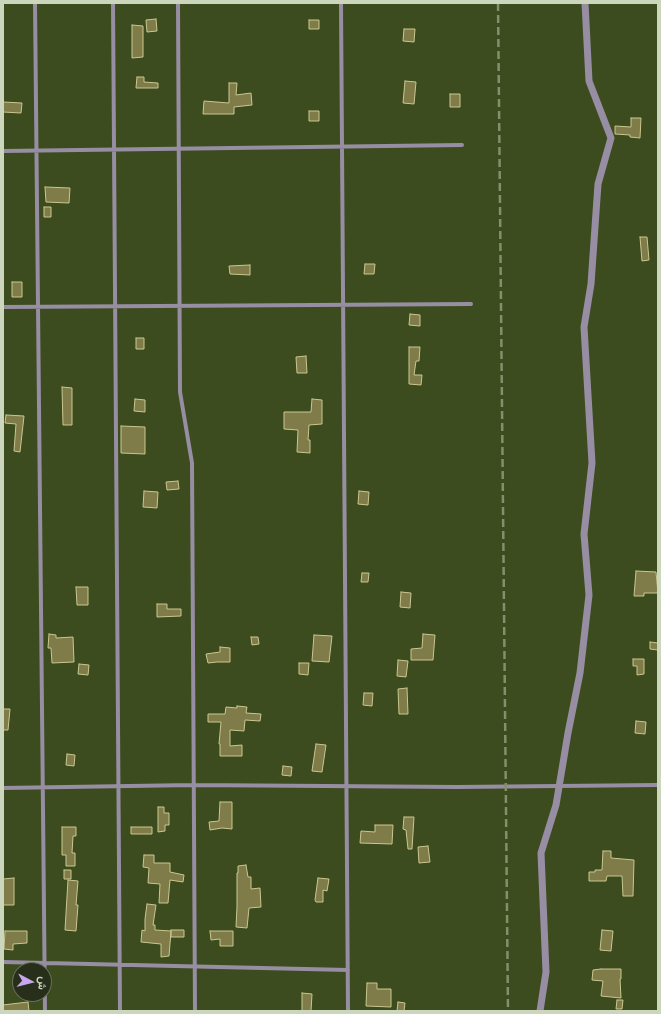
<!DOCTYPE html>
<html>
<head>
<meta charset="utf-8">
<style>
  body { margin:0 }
  #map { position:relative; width:661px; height:1014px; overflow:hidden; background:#3c4c1e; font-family:"Open Sans",Vazirmatn,sans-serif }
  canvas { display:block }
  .frame { position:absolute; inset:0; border:4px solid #ccd6bd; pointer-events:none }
  .north { position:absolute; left:12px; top:962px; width:40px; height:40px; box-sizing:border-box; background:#272f1b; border:1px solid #69725c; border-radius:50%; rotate:97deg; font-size:11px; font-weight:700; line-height:16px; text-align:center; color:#ccd6bd }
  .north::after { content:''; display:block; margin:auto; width:14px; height:18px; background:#c8a6ef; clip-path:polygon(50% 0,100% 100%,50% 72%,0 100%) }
</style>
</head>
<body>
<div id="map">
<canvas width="661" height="1014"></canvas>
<div class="frame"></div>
<div class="north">ش</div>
</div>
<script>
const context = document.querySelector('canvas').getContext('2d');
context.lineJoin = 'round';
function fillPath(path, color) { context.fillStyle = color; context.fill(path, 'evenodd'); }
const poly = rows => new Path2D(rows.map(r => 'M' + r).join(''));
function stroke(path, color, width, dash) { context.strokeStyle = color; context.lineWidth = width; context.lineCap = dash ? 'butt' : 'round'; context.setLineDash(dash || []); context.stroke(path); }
const building = poly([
  [156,19,157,31,147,32,146,20,156,19],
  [309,20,319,20,319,29,309,29,309,20],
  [132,25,143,26,143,57,132,58,132,25],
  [404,29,415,29,414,42,403,41,404,29],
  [137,77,144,77,144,82,158,83,158,88,136,88,137,77],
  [405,81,416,82,414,104,403,103,405,81],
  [229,83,237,83,236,95,251,93,252,105,234,107,234,114,203,114,204,101,229,103,229,83],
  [450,94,460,94,460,107,450,107,450,94],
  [3,102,22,103,21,113,3,112,3,102],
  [309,111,319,111,319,121,309,121,309,111],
  [631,118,641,118,640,138,630,137,630,135,615,134,615,126,631,127,631,118],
  [45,187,70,188,69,203,46,202,45,187],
  [44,207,51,207,51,217,44,217,44,207],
  [640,237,647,237,649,260,642,261,640,237],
  [365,264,375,264,374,274,364,274,365,264],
  [250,265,250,275,230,274,229,266,250,265],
  [12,282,22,282,22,297,12,297,12,282],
  [410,314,420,315,420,326,409,325,410,314],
  [136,338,144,338,144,349,136,349,136,338],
  [409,347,420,347,419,361,416,361,414,375,422,375,421,385,409,384,409,347],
  [306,356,307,373,297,373,296,357,306,356],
  [62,387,72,388,72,425,63,425,62,387],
  [135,399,145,400,145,412,134,411,135,399],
  [312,399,322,400,322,424,309,425,308,440,310,440,310,453,297,452,298,430,284,429,284,412,311,412,312,399],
  [6,415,24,416,20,452,14,451,16,424,5,423,6,415],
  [121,426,145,427,145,454,121,453,121,426],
  [178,481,179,489,167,490,166,482,178,481],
  [144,491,158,492,157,508,143,507,144,491],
  [359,491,369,492,368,505,358,504,359,491],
  [636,571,656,572,658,593,644,593,644,596,634,596,636,571],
  [362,573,369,573,368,582,361,582,362,573],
  [76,587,88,587,88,605,77,605,76,587],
  [401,592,411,593,410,608,400,607,401,592],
  [157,604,167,604,167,609,181,609,181,616,157,617,157,604],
  [49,634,56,635,56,638,73,637,74,662,52,663,51,648,48,648,49,634],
  [423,634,435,635,433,660,411,660,411,649,422,648,423,634],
  [314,635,332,636,329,662,312,661,314,635],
  [251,637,258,637,259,644,252,645,251,637],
  [650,642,658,643,658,650,650,649,650,642],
  [220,647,230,648,230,662,217,662,208,663,206,654,220,652,220,647],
  [633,659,644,659,644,674,637,675,637,666,633,666,633,659],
  [398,660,408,661,406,677,397,676,398,660],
  [299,663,309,663,308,675,299,674,299,663],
  [79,664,89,665,88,675,78,674,79,664],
  [407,688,408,714,399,714,398,689,407,688],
  [364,693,373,693,372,706,363,705,364,693],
  [237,706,247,707,246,713,261,714,260,721,245,720,244,731,230,730,230,746,242,745,242,756,220,756,220,744,219,744,221,722,208,722,208,714,225,714,226,707,237,708,237,706],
  [3,709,10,709,8,730,3,730,3,709],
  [636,721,646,722,645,734,635,733,636,721],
  [316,744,326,745,322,772,312,771,316,744],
  [67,754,75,755,74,766,66,765,67,754],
  [283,766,292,767,291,776,282,775,283,766],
  [220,802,232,802,232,829,222,828,210,830,209,822,219,821,220,802],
  [158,807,164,807,164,813,169,813,169,825,165,825,165,831,158,832,158,807],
  [404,817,414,817,412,849,408,849,406,830,403,829,404,817],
  [375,825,393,825,392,844,360,843,361,831,375,832,375,825],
  [62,827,76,827,76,836,73,836,72,853,75,853,75,866,66,866,66,855,62,855,62,827],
  [131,827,152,827,152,834,131,834,131,827],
  [428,846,430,862,419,863,418,847,428,846],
  [603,851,611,851,611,858,634,860,633,896,623,896,622,876,607,876,606,881,589,881,589,872,595,872,595,870,602,870,603,851],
  [144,855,154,855,154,863,170,863,170,872,184,875,183,882,170,880,168,903,159,903,160,884,148,883,149,868,143,867,144,855],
  [246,865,248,877,251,877,251,889,260,888,261,907,249,908,247,928,236,927,237,907,237,873,238,873,238,866,246,865],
  [64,870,71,870,71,879,64,879,64,870],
  [14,878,14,905,3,905,3,879,14,878],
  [318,878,329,879,327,891,323,890,323,902,316,902,315,900,318,878],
  [68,880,78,881,76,905,78,905,76,931,65,930,68,880],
  [147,904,156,905,153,925,155,925,155,930,171,931,169,956,161,957,161,944,141,942,142,930,145,931,145,919,147,904],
  [171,930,184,930,184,937,171,937,171,930],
  [602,930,613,931,611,951,600,950,602,930],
  [5,931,27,931,27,943,13,944,13,950,4,949,5,931],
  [210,931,233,931,233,946,220,946,220,939,211,940,210,931],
  [601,969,621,969,621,979,620,979,621,998,601,996,603,981,592,980,593,970,601,969],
  [367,983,377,983,377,989,391,989,391,1007,366,1006,367,983],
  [302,993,312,994,311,1011,302,1011,302,993],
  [617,1000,623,1000,622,1009,616,1009,617,1000],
  [28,1002,29,1011,3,1011,3,1005,28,1002],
  [398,1002,405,1003,404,1011,397,1011,398,1002]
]);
const minor = poly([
  [35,3,45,1011],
  [113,3,120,1011],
  [178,3,180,392,192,463,195,1011],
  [341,3,348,1011],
  [3,151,462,145],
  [3,307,471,304],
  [3,788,193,785,457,787,658,785],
  [3,962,348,970]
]);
const tertiary = poly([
  [540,1011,546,972,541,853,556,805,568,733,580,673,589,595,584,534,592,463,584,327,591,284,598,184,611,138,589,81,585,3]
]);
const rail = poly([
  [498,3,508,1011]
]);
fillPath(building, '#7f7c49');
stroke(building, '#cac791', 1);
stroke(minor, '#978ea3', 4);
stroke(tertiary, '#978ea3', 7);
stroke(rail, '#83906c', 2.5, [8, 4]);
</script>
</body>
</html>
